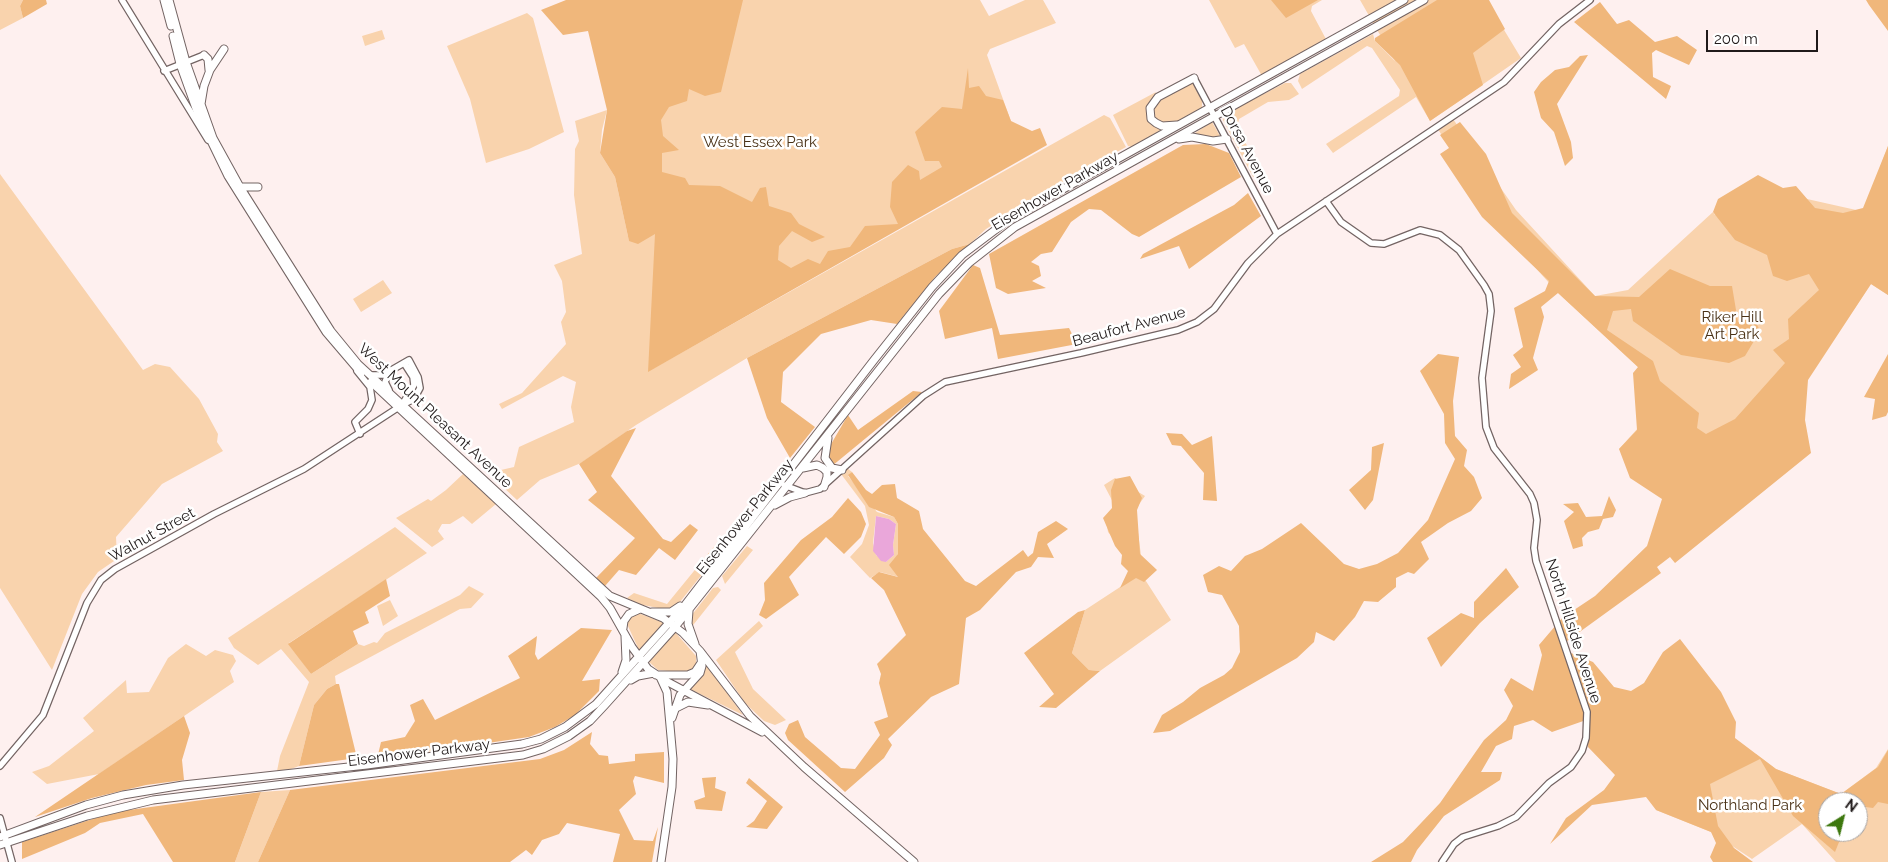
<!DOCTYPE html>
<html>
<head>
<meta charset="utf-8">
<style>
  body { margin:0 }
  #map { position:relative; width:1888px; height:862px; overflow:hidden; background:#fef0ef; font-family:Raleway,sans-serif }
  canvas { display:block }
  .north { position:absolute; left:1818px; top:792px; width:50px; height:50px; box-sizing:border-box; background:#fff; border:1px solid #a6a3a3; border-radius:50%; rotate:36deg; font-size:14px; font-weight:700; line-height:20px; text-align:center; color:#201a1a }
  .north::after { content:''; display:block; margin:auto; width:18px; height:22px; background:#3d770e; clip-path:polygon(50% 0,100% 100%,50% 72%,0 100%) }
  .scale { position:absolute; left:1706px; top:30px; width:112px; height:22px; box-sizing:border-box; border:2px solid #201a1a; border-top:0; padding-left:6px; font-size:15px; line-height:18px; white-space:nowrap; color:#201a1a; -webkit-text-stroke:4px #fff; paint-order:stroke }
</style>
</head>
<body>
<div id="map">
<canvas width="1888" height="862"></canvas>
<div class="north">N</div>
<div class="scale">200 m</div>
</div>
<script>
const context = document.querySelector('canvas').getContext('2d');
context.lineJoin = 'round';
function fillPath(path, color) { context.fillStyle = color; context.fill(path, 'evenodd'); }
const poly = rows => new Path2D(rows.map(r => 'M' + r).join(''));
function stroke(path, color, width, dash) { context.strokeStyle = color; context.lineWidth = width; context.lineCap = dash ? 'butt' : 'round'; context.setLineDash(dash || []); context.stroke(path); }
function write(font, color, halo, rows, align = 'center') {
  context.font = font + ' Raleway,sans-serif'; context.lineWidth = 5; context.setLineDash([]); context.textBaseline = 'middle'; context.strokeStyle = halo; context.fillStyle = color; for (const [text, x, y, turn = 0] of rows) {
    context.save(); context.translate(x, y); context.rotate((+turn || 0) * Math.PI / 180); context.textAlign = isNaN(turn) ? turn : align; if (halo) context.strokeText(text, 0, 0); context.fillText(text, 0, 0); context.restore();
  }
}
const green = poly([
  [0,0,23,0,20,6,23,18,0,30],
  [585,0,980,0,989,16,1025,0,1043,0,1056,23,990,49,987,55,1024,157,649,371,1104,115,1110,118,1126,147,1047,191,986,229,970,244,952,249,747,358,636,425,581,463,540,480,517,500,488,473,514,467,519,447,574,422,571,407,576,382,563,376,502,409,499,404,522,393,566,344,561,322,566,312,562,281,554,265,582,254,574,195,575,149,579,141,575,121,607,110,602,130,600,153,615,177,629,241,620,114],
  [1209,0,1322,0,1312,6,1311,11,1327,41,1262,76,1244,44,1235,48],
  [1360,0,1486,0,1521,58,1430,121,1416,97,1333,153,1326,144,1399,96,1400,90,1372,48,1367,46,1302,89,1298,81,1300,74,1373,34,1375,41,1395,61],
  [527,13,533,18,564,132,529,149,486,163,470,99,447,46],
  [382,30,385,39,365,46,362,36],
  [1187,83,1193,84,1202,101,1202,108,1179,121,1167,123,1157,121,1152,115,1153,106,1161,97],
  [1285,83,1291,83,1299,94,1289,100,1268,102,1239,119,1237,130,1263,170,1253,177,1223,120,1225,114],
  [1156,92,1146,110,1148,115,1162,129,1133,147,1128,146,1113,115],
  [1453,119,1516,210,1595,296,1628,290,1713,212,1715,215,1749,186,1874,214,1876,178,1888,146,1888,295,1871,284,1713,520,1619,449,1668,395,1558,293,1516,246,1437,128],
  [1212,122,1220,136,1215,139,1192,135],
  [0,174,143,370,155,364,170,367,199,399,218,434,217,442,223,451,162,484,116,537,117,559,98,572,82,594,52,670,0,588],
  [383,280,392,293,361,312,353,299],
  [847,468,852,472,848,476,877,512,894,517,898,524,898,554,896,559,899,577,880,572,870,578,850,557,862,544,869,525,865,506,841,474],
  [876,516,889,519,896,524,893,545,894,555,886,562,876,555,873,543],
  [463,474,496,504,472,524,463,516,450,524,442,524,438,531,444,539,432,547,396,518,428,499,431,501,446,490],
  [1115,478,1145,496,1135,510,1144,578,1171,620,1100,671,1089,670,1072,653,1085,610,1140,574,1108,532,1106,520,1115,506,1104,485],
  [395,527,427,553,289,643,311,674,358,644,364,646,374,642,377,643,385,633,460,595,469,586,484,594,471,608,460,609,335,676,336,684,327,689,314,705,299,766,291,769,277,771,280,756,309,682,281,649,258,665,234,648,228,638],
  [716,544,725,546,675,608,668,610,638,604,627,598,634,593,667,604],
  [747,546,753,550,725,584,722,576],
  [718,587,721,590,690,629,691,616,713,588],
  [390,600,398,616,383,626,377,606],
  [638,613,664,623,639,650,627,624,630,616],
  [759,621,763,626,735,652,753,689,786,720,775,725,764,721,745,703,716,660],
  [675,632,696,656,696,665,689,673,658,670,648,661],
  [186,644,206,656,215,650,233,655,236,661,230,671,234,682,99,774,47,784,32,772,49,766,94,731,83,718,126,680,127,693,149,692,168,658],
  [706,664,743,715,690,689,702,676],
  [1888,749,1888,862,1836,862,1802,824,1752,859,1711,832,1656,810,1756,754,1776,769,1841,794,1876,768],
  [1828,802,1858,802,1858,832,1828,832],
  [290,790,258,862,235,862,261,792]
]);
const forest = poly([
  [23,0,46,0,47,4,23,18,20,6],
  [566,0,743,0,721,92,705,96,689,89,687,101,669,107,661,120,663,136,679,150,662,153,662,172,685,178,689,185,720,186,752,202,760,188,766,187,769,206,791,213,799,224,825,237,812,242,792,231,779,246,778,260,791,268,808,259,820,264,828,251,850,247,865,226,898,224,890,207,892,182,908,165,919,171,920,180,942,167,939,161,925,161,915,132,942,107,962,109,968,68,969,88,979,86,986,96,1003,100,1011,121,1032,131,1040,128,1047,145,648,372,655,234,638,244,629,241,615,177,600,153,607,110,588,31,563,35,541,10],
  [1271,0,1318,0,1286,18],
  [1437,0,1489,0,1505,29,1473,53,1483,85,1430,121,1400,65,1375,41,1375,38],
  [1866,0,1888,0,1888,31,1869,5],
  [1600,2,1617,24,1629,20,1655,42,1677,36,1697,50,1689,65,1656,50,1652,53,1653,77,1671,86,1666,99,1574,22],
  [1588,55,1557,104,1571,142,1573,158,1565,166,1554,132,1541,118,1534,92,1541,82,1555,70,1569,67,1580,56],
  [1460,122,1486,154,1512,213,1595,296,1639,297,1670,269,1710,286,1732,286,1738,322,1754,318,1760,331,1745,356,1729,363,1681,355,1633,321,1631,309,1613,311,1607,330,1653,361,1660,381,1699,413,1697,428,1706,434,1735,419,1785,363,1773,350,1789,339,1788,319,1819,290,1809,274,1787,281,1773,276,1767,255,1735,240,1713,212,1718,199,1758,175,1783,188,1796,186,1815,208,1843,213,1863,208,1888,146,1888,295,1871,284,1808,380,1805,420,1811,453,1675,563,1670,557,1657,567,1661,573,1563,644,1566,651,1593,662,1614,687,1631,691,1644,683,1663,652,1680,639,1721,692,1736,722,1735,738,1776,769,1841,794,1878,767,1888,750,1888,804,1878,802,1873,808,1858,806,1858,802,1828,802,1828,832,1843,832,1835,852,1793,816,1760,759,1710,784,1718,826,1734,848,1753,862,1713,862,1710,857,1716,843,1711,832,1656,810,1646,797,1592,805,1550,844,1566,818,1604,790,1615,775,1588,747,1589,719,1552,732,1533,720,1514,726,1512,739,1496,746,1481,772,1502,772,1500,780,1444,816,1417,850,1411,862,1371,862,1403,842,1440,803,1484,740,1506,720,1513,706,1504,690,1511,678,1533,691,1542,655,1539,645,1562,618,1595,596,1647,546,1662,499,1630,478,1619,449,1637,430,1633,373,1638,367,1558,293,1541,307,1544,317,1533,358,1538,370,1509,389,1511,374,1521,367,1513,355,1523,347,1514,308,1545,291,1549,281,1482,217,1440,154,1449,148,1440,135],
  [1206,144,1229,153,1241,177,1139,237,1132,234,1101,210,1089,209,1071,222,1052,252,1041,254,1031,262,1039,266,1041,276,1032,281,1046,288,1008,294,996,288,989,254,1183,145],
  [1248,193,1261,216,1189,269,1179,246,1140,259,1143,254,1234,205],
  [970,244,935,277,897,324,871,320,821,334,783,372,781,402,815,427,790,458,767,418,747,358,952,249],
  [973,265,980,268,1000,335,1069,328,1077,344,998,359,992,328,945,339,939,311],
  [1438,354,1459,357,1453,401,1455,436,1467,450,1464,466,1474,477,1482,498,1471,511,1448,523,1421,542,1429,559,1414,574,1408,572,1396,578,1396,587,1378,602,1364,601,1355,617,1334,641,1316,632,1314,642,1297,658,1170,731,1153,733,1162,715,1183,702,1200,688,1224,675,1232,668,1240,652,1239,626,1222,595,1208,592,1203,575,1219,566,1231,571,1245,556,1262,549,1301,523,1344,564,1359,569,1377,564,1398,553,1428,520,1455,459,1445,443,1444,414,1420,371],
  [1888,354,1888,412,1886,416,1872,420,1875,399,1864,397],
  [913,391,922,392,832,466,827,451,848,415,858,430],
  [636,428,611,476,663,539,671,542,690,524,698,530,675,560,659,548,636,575,619,570,605,586,596,578,635,538,588,500,597,492,579,464,627,431],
  [1166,433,1182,434,1192,445,1212,436,1217,501,1203,500,1204,473,1181,446,1172,445],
  [1384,443,1373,500,1365,510,1349,490,1371,470,1372,447],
  [852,472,866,490,872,494,882,485,895,484,897,498,919,511,923,529,965,581,976,586,1023,550,1028,557,1033,553,1038,532,1056,521,1068,529,1047,544,1054,558,1038,557,1031,567,1016,572,980,610,966,618,959,684,931,697,888,739,892,745,884,758,845,792,788,740,785,733,789,724,798,720,805,737,841,768,855,769,880,735,874,722,888,717,879,683,881,674,877,664,906,635,884,590,871,578,879,572,898,577,889,565,898,554,898,524,894,517,869,507,848,475],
  [1130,476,1142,498,1137,510,1140,554,1157,570,1144,582,1136,578,1120,588,1128,571,1121,564,1122,555,1115,546,1103,518,1112,508,1111,490,1115,479],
  [1609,496,1616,510,1613,517,1603,519,1599,529,1588,532,1582,538,1583,546,1573,549,1564,521,1574,512,1563,504,1578,503,1586,517,1602,516],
  [848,498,861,512,866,524,861,537,844,554,826,537,789,577,799,595,766,619,759,615,765,600,764,583,801,540,832,517],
  [1506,568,1519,587,1480,623,1441,667,1427,638,1461,613,1474,618,1474,602],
  [386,579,390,596,365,612,369,623,353,631,358,644,311,674,288,644],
  [1085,610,1072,653,1089,670,1100,671,1056,708,1039,707,1054,694,1024,653,1078,612],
  [581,628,612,630,582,681,600,679,599,691,575,715,555,727,529,737,377,759,381,742,405,737,415,721,410,705,423,699,435,720,520,678,508,656,537,636,535,654,538,660],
  [336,684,339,684,357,758,299,766,314,705,327,689],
  [184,716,190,733,182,760,184,780,146,785,92,798,35,817],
  [592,732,590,744,599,755,608,756,609,764,635,761,635,754,664,752,664,783,635,776,633,781,636,794,619,810,634,840,653,841,658,827,652,862,613,862,620,834,567,823,559,834,542,840,532,855,526,850,510,862,258,862,290,790,540,759,564,750],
  [716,777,715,788,726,792,722,811,696,809,694,801,705,797,702,778],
  [749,778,783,807,767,829,746,827,754,821,767,801,746,783],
  [261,792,235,862,173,862,143,814,100,823,85,833,22,859,22,842,114,812]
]);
const water = poly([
  [876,516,889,519,896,524,893,545,894,555,886,562,881,561,873,551]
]);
const secondary = poly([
  [122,0,208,140],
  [164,71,204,55],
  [1194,78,1277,234],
  [1326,201,1341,222,1371,243,1384,244,1420,230,1440,235,1459,250,1484,285,1489,294,1491,311,1482,378,1486,427,1494,448,1530,494,1534,503,1537,520,1534,548,1536,561,1587,712,1586,738,1582,751,1571,767,1549,783,1516,817,1498,826,1463,837,1454,844,1442,862],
  [357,371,370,387,372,400,368,409,355,422,360,434],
  [370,375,383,375,409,360,418,377,420,388,414,399,402,405],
  [389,390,385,382,389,372],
  [784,485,805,493,820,489,923,396,945,382,1081,353,1178,330,1197,322,1214,309,1248,263,1277,234,1504,82,1559,24,1590,0],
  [0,766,43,715,87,603,101,580,115,569,214,514,304,469,402,405,414,385,413,377,404,363],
  [0,818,12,862]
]);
const primary = poly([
  [164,0,171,26],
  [169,0,186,62,213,138,240,187,331,331,358,364,610,596,663,618,683,633,700,651,750,716,804,767,914,862],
  [173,36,180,64,198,114,228,176,326,332,361,373],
  [204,55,208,59,209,70],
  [201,104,204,86,210,70,224,49],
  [1177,125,1162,126,1156,123,1151,119,1150,108,1158,97,1194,78],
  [1179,139,1192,137,1213,141,1227,139],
  [240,187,258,187],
  [371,382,601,597,610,608,632,647,648,669,666,681,762,732],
  [828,438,825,458,832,468,842,470],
  [803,468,817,465,823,468,827,472,827,477,824,487],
  [775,505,790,497,805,493],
  [689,611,688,624,695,644],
  [652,612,671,612,680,606],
  [623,628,624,621,629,614,640,609],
  [622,672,626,660,625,636],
  [656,675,688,675,695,672,701,663],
  [661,679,667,692,673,759,672,787,661,862],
  [631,680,638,676,654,673],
  [674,709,688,702,708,705],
  [672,718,680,695,700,673,702,666,700,651],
  [0,837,86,805,123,795,183,785,367,765,522,744,541,739,565,727,596,704,685,605,874,360,932,287,962,255,1011,218,1404,0],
  [0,845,87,816,153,800,523,755,543,749,569,736,590,721,605,705,675,627,939,294,969,263,1015,227,1424,0]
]);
const parkNames = [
  ["West Essex Park",760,142],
  ["Riker Hill",1732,317],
  ["Art Park",1732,334],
  ["Northland Park",1750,805]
];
const streetNames = [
  ["Dorsa Avenue",1247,150,62],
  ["Eisenhower Parkway",1055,191,-30],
  ["Beaufort Avenue",1129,327,-15],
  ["West Mount Pleasant Avenue",435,416,43],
  ["Eisenhower Parkway",745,517,-51],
  ["Walnut Street",152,535,-29],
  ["North Hillside Avenue",1573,631,72],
  ["Eisenhower Parkway",419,753,-7]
];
fillPath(green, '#f9d3ad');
fillPath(forest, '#f0b77b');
fillPath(water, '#eaa7da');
stroke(secondary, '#736463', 8);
stroke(primary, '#736463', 9);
stroke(secondary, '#fff', 5.5);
stroke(primary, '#fff', 7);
write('15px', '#4a3217', '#fff', parkNames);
write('15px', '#201a1a', '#fff', streetNames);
</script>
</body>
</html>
